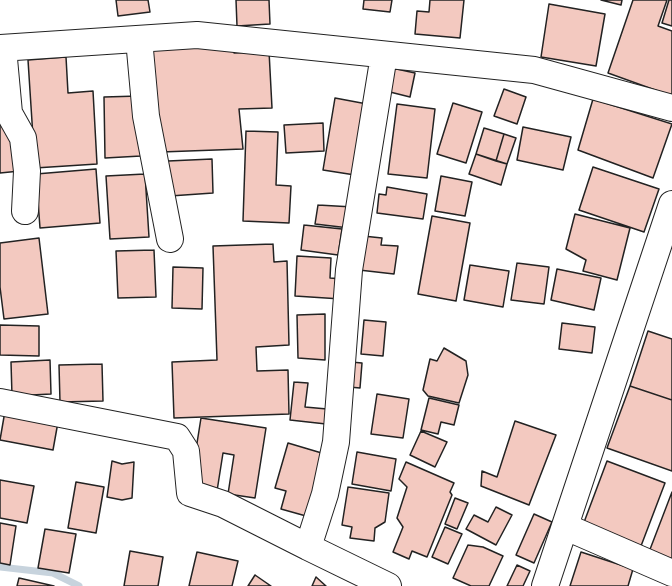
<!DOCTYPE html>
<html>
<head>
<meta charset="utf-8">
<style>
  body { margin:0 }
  canvas { display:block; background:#fff }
</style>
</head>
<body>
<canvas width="672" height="586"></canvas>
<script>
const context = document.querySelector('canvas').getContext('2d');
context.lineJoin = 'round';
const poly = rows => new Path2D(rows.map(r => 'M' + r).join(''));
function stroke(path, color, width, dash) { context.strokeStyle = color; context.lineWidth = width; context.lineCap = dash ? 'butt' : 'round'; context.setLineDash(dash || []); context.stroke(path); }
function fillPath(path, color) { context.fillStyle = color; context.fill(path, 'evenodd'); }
const stream = poly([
  [0,567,53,573,79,586]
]);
const building = poly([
  [116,0,148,0,150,12,118,16,116,0],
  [236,0,269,0,270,24,237,26,236,0],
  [364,0,392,0,390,12,363,9,364,0],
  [430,0,464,0,460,38,415,34,417,11,429,12,430,0],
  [601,0,622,0,621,5,601,0],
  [633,0,667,0,658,26,672,31,672,96,608,73,633,0],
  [669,0,672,0,672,26,662,23,669,0],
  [549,4,605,14,596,66,541,57,549,4],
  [230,45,234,53,269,51,272,108,239,109,243,149,161,152,148,49,230,45],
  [66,57,68,93,93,91,97,164,35,168,28,60,66,57],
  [0,62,20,171,0,173,0,62],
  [392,68,415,73,410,97,386,91,392,68],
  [504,89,526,97,517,124,494,116,504,89],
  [139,96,141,156,105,158,104,97,139,96],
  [335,98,367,104,355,175,323,170,335,98],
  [593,99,672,124,653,178,578,150,593,99],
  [453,103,482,112,466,163,437,154,453,103],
  [397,104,435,109,427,178,388,174,397,104],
  [323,123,324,151,286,153,284,125,323,123],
  [523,127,571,137,563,170,517,160,523,127],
  [484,128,504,134,496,161,476,154,484,128],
  [246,131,278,132,276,185,291,186,289,223,243,221,246,131],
  [504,134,516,138,507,164,496,161,504,134],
  [476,154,507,164,501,185,469,174,476,154],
  [212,159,213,193,170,196,168,161,212,159],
  [593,167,659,189,644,232,579,210,593,167],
  [96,169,100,223,40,228,36,174,96,169],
  [145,174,149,237,110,239,106,176,145,174],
  [441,176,472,182,465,216,435,211,441,176],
  [387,187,427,194,423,219,377,213,379,194,386,195,387,187],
  [318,205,353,207,349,228,315,224,318,205],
  [575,214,630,228,617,280,583,271,586,260,566,249,575,214],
  [432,216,470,223,456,301,418,294,432,216],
  [304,225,342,229,338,255,301,250,304,225],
  [363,236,382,238,381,245,398,246,394,274,359,270,363,236],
  [39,238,48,314,4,319,0,287,0,243,39,238],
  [273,244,274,262,287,261,289,345,256,347,257,371,288,370,289,414,174,418,172,362,217,360,213,246,273,244],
  [154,250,156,297,118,298,116,251,154,250],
  [297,256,331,258,330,278,342,279,341,299,295,296,297,256],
  [517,263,549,267,544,304,511,300,517,263],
  [470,265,509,271,503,307,464,300,470,265],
  [173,267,203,268,202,309,172,308,173,267],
  [557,269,601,278,594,310,551,300,557,269],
  [325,314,325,360,298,358,297,315,325,314],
  [364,320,386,322,383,356,361,354,364,320],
  [562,323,595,327,592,353,559,349,562,323],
  [0,325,39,326,39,356,0,355,0,325],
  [648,331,672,339,672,400,630,386,648,331],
  [444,348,466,361,468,375,459,403,428,396,423,390,430,359,437,361,444,348],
  [50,360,51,394,12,396,11,362,50,360],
  [351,362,362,363,360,388,349,387,351,362],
  [102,364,103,401,60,402,59,365,102,364],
  [294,382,308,383,305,407,327,409,326,424,290,420,294,382],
  [630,386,672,400,672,471,607,448,630,386],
  [377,394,409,399,403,438,371,434,377,394],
  [429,398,459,405,454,425,441,422,438,434,421,430,429,398],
  [5,411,58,422,53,450,0,440,5,411],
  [201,418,266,428,255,498,228,494,234,455,223,453,217,491,190,487,201,418],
  [515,421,556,435,529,505,481,486,482,471,497,477,515,421],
  [421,431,447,442,435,467,410,455,421,431],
  [288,443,325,454,306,516,281,509,286,491,275,488,288,443],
  [357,452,396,459,391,491,352,484,357,452],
  [112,461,122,464,134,462,132,498,122,500,107,497,112,461],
  [607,461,665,483,641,546,583,525,607,461],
  [406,462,454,483,450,492,452,495,427,557,412,551,409,559,393,552,403,527,397,518,407,487,399,479,406,462],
  [0,480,34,486,27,523,0,518,0,480],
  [76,482,104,487,96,533,68,528,76,482],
  [348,487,389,493,385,522,375,528,374,541,350,538,352,527,342,525,348,487],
  [672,492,672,561,649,552,672,492],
  [455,498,468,503,457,529,445,524,455,498],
  [496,507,512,515,496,545,466,529,474,515,488,522,496,507],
  [534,514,552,522,534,563,516,555,534,514],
  [0,523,16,526,10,565,0,563,0,523],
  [445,527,462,534,448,564,432,557,445,527],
  [45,529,76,534,69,573,38,568,45,529],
  [468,545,483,547,503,556,489,586,471,586,453,578,468,545],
  [130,551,163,557,158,586,124,586,130,551],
  [197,552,238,561,232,586,189,586,197,552],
  [581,552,633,569,628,586,570,586,581,552],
  [517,565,530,571,523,586,507,586,517,565],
  [255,575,271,586,248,586,255,575],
  [316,577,326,586,312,586,316,577],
  [19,578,54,586,17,586,19,578]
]);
const minor = poly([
  [139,39,146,116,170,239],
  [0,48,197,35,534,70,672,108],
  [3,48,9,113,23,138,27,171,25,211],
  [384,55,349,270,336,442,325,494,308,547,388,586],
  [0,402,177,437,186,451,190,493,223,504,308,547],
  [566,527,672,573],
  [545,586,672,204]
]);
stroke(stream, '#c7d3dd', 7);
fillPath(building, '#f3c9c0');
stroke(building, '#222', 1.5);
stroke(minor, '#222', 28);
stroke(minor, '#fff', 26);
</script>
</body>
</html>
